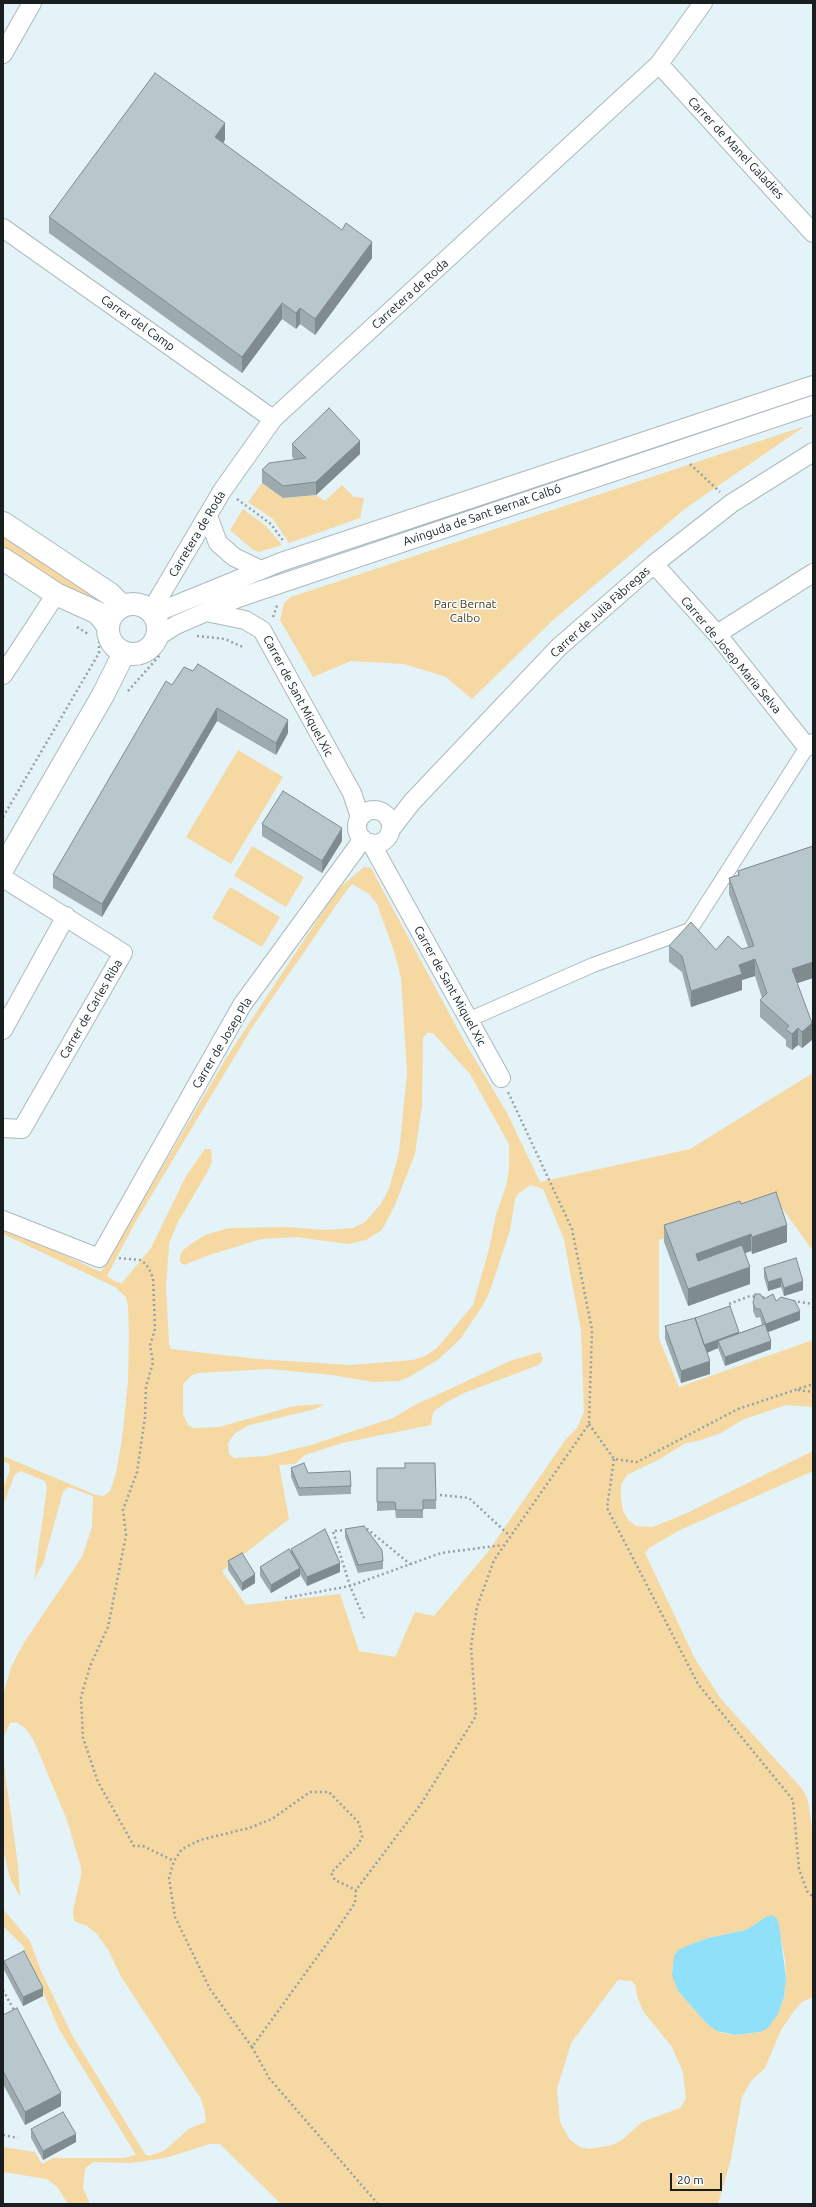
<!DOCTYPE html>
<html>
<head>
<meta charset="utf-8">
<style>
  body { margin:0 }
  #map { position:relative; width:816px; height:2207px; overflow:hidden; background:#e3f3f8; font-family:Ubuntu,sans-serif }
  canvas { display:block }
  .frame { position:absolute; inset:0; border:4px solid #191f20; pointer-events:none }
  .scale { position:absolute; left:670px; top:2173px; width:52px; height:18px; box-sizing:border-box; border:2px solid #191f20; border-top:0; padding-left:5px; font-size:12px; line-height:14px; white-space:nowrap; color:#191f20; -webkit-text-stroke:3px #fafeff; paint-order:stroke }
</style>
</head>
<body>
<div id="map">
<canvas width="816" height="2207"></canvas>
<div class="frame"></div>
<div class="scale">20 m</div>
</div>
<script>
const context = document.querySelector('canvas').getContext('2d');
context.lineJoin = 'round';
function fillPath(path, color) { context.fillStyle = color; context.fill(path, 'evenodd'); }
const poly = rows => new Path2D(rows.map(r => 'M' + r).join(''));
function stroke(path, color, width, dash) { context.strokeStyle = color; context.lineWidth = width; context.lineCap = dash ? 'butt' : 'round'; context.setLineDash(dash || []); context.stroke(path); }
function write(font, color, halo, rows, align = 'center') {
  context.font = font + ' Ubuntu,sans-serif'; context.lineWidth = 3; context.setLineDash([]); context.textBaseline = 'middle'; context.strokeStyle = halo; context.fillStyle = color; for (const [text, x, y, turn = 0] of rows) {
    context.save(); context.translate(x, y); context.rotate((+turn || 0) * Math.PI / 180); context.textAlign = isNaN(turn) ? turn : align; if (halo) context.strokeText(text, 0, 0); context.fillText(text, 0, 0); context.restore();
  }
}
const green = poly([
  [805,426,686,508,552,621,472,699,446,677,404,664,351,661,313,677,280,620,284,603,291,597],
  [262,483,283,498,316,495,325,501,342,485,354,497,364,498,360,518,289,543,273,519,248,502],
  [243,509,266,526,282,545,259,552,253,550,230,530],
  [3,534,95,594,89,603,3,547],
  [238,750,283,777,231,864,186,837],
  [252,846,304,877,286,907,234,876],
  [364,867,371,868,463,1039,507,1113,540,1182,690,1149,813,1073,813,1251,777,1201,659,1240,659,1339,679,1387,813,1340,813,1407,787,1405,780,1407,742,1420,721,1433,698,1441,686,1443,658,1460,627,1475,621,1485,621,1498,623,1511,629,1521,636,1526,653,1527,687,1513,813,1451,813,1471,680,1530,649,1548,645,1553,695,1659,721,1699,803,1790,808,1801,813,1835,813,1997,802,2002,794,2011,781,2030,765,2068,751,2081,742,2097,731,2159,718,2204,281,2204,220,2144,210,2144,165,2158,131,2163,94,2162,86,2167,84,2177,83,2188,90,2204,68,2204,58,2188,47,2179,3,2172,3,2147,35,2152,42,2164,53,2158,123,2158,136,2155,59,2029,23,1946,3,1926,3,1909,30,1941,41,1971,72,2035,145,2154,149,2156,164,2151,190,2128,206,2122,205,2113,201,2099,120,1975,109,1951,97,1934,87,1926,74,1921,73,1911,81,1876,81,1867,67,1820,34,1741,25,1728,16,1722,10,1723,3,1738,3,1695,11,1667,25,1641,82,1557,92,1527,93,1496,69,1487,63,1492,43,1564,34,1579,47,1488,45,1481,21,1471,15,1474,3,1505,3,1489,10,1470,9,1464,3,1461,3,1456,96,1495,104,1496,110,1491,116,1473,122,1439,128,1381,129,1335,128,1306,126,1297,115,1287,3,1234,3,1227,101,1272,225,1060,337,890],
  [352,884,369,894,377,904,395,954,401,978,407,1073,399,1153,389,1189,380,1205,364,1223,353,1228,326,1230,286,1227,229,1228,205,1235,194,1242,183,1250,180,1256,180,1262,184,1265,212,1254,262,1239,296,1237,348,1244,366,1240,382,1230,395,1205,415,1154,422,1105,423,1038,427,1033,433,1033,470,1074,509,1144,509,1169,506,1186,496,1215,489,1249,473,1305,437,1348,425,1356,413,1360,350,1365,257,1359,171,1349,169,1344,166,1287,169,1244,178,1222,209,1169,212,1161,211,1149,205,1149,186,1176,151,1248,122,1283,116,1282,107,1276,136,1221,253,1026,344,894],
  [530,1185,543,1189,564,1239,581,1331,584,1412,577,1428,566,1439,487,1553,434,1616,415,1612,395,1657,359,1651,340,1594,246,1605,222,1571,289,1519,279,1465,295,1464,305,1455,342,1443,431,1425,433,1412,447,1402,464,1393,536,1366,541,1363,543,1358,540,1352,510,1361,415,1405,393,1418,311,1445,266,1456,234,1458,229,1454,228,1443,235,1433,250,1425,315,1409,325,1404,294,1406,219,1427,193,1428,188,1425,183,1414,183,1384,192,1375,198,1373,269,1369,332,1375,373,1382,399,1381,409,1377,439,1359,461,1338,483,1305,490,1291,510,1230,515,1199,518,1194],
  [777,1919,785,1959,786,1978,784,1997,778,2014,760,2032,753,2033,735,2035,722,2033,707,2024,678,1991,672,1968,689,1945,708,1938,746,1930,761,1920],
  [618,1980,632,1981,635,1985,638,1999,643,2011,672,2047,683,2072,686,2098,680,2108,642,2122,622,2140,612,2145,589,2149,580,2147,570,2140,560,2122,557,2089,571,2043],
  [230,887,280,917,262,947,212,918],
  [3,1743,5,1773,18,1865,20,1897,10,1878,3,1849]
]);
const water = poly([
  [772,1915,777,1919,779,1925,786,1978,784,1997,778,2014,767,2029,760,2032,735,2035,717,2031,707,2024,678,1991,672,1975,674,1956,678,1950,689,1945,708,1938,746,1930,766,1917]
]);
const path = poly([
  [690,464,720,492],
  [237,499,271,524,284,542],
  [273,617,278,603],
  [77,627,88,634],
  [197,636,225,639,245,648],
  [141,664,154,653],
  [128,691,160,655],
  [3,817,99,653,99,642],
  [119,1258,140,1260,146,1264,150,1271,153,1278,155,1329,150,1345,153,1362,146,1387,145,1417,137,1472,123,1510,126,1535,108,1627,90,1666,81,1697,83,1738,98,1782,134,1846,143,1846,174,1861],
  [793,1301,813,1304],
  [729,1304,750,1296,769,1298],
  [798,1390,813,1392],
  [589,1424,614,1459,637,1462,738,1409,813,1384],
  [614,1459,607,1508,698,1684,793,1800,799,1869,807,1891,813,1897],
  [440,1495,469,1498,510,1536],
  [362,1528,366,1528,410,1564],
  [347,1530,333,1531,350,1586,364,1618],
  [285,1598,350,1586,441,1553,503,1545],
  [3,1990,15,2012],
  [252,2047,210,1989,175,1917,169,1878,174,1861,182,1849,200,1840,249,1828,272,1819,310,1792,329,1792,359,1823,362,1837,358,1845,331,1873,335,1880,356,1890],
  [3,2135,18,2138],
  [378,2204,269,2078,252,2047,331,1938,355,1903,356,1890,421,1804,476,1716,471,1646,477,1607,494,1560,589,1424,592,1330,572,1229,508,1092]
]);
const pedestrian = poly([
  [468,1020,593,965,690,930,807,747]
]);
const minor = poly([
  [3,54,32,3],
  [659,64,813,233],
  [3,228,273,419],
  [208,516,218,543,234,557,261,570],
  [654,564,717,634,807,747,813,743],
  [151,611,222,491,273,419,659,64,703,3],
  [206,612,245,620,262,630,352,793,360,817],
  [153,614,281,562,813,385],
  [717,634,813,573],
  [157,637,176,625,238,598,813,405],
  [3,675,56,594],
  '357 827a17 17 0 1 1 34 0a17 17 0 1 1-34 0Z',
  [391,829,412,802,559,647,654,564,732,503,813,452],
  [371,843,501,1078],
  [3,878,123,953,22,1129,3,1128],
  [3,1030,66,916],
  [3,1220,99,1258,242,1005,363,839]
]);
const tertiary = poly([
  [3,523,110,594,122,606],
  [3,559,56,594,98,613,107,625],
  '108 629a25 25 0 1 1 50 0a25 25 0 1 1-50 0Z',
  [3,868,103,695,124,653]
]);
const wall = poly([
  [225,140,223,143,372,258,315,335,300,324,296,329,282,319,242,373,49,233,49,217],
  [292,444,360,454,316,495,283,498,262,483,262,470,295,460,292,457],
  [172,685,288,733,276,755,217,721,102,917,53,888,53,875],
  [262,824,342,841,322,873,262,836],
  [813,846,813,978,797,983,812,1040,802,1048,798,1045,792,1050,786,1046,786,1040,760,1017,760,1000,762,998,755,976,742,980,742,990,691,1007,682,972,669,962,669,946,716,950,742,949,748,947,729,894,729,878,738,875,738,871],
  [741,1204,787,1242,752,1254,751,1251,745,1253,750,1284,688,1306,664,1242,664,1225],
  [764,1268,803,1290,784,1296,781,1287,768,1291,764,1277],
  [764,1299,776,1301,800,1320,768,1332,771,1349,725,1366,718,1348,707,1353,710,1374,681,1383,665,1339,665,1326,739,1333,762,1325,760,1317,756,1318,753,1311,753,1303],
  [291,1468,308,1473,351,1486,351,1494,299,1496,291,1477],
  [377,1468,436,1500,436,1509,423,1509,423,1518,396,1518,395,1510,377,1511],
  [345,1529,383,1561,383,1569,358,1573,345,1537],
  [291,1549,340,1572,307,1586,300,1574,300,1576,271,1593,260,1576,260,1567,291,1551],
  [228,1561,255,1583,242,1591,228,1570],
  [4,1961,43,1996,23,2006,4,1970],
  [3,2015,61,2106,25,2125,3,2084],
  [31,2129,76,2142,43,2160,31,2138]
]);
const shadedWall = poly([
  [225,123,225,140,215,154,215,137],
  [372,242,372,258,315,335,315,319],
  [282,303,282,319,242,373,242,357],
  [300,308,300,324,296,329,296,313],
  [360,441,360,454,316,495,316,482],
  [217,708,217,721,102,917,102,904],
  [288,720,288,733,276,755,276,743],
  [342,828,342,841,322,873,322,861],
  [755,959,755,976,742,980,742,990,691,1007,691,991,739,965],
  [813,962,813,978,792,985,792,969],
  [812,1023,812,1040,802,1048,802,1032],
  [798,1028,798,1045,792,1050,792,1034],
  [787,1225,787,1242,752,1254,752,1237],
  [751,1234,751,1251,696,1271,696,1254],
  [750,1267,750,1284,688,1306,688,1289],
  [781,1278,781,1287,768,1291,768,1282],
  [803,1281,803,1290,784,1296,784,1288],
  [800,1311,800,1320,766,1333,766,1324],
  [739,1332,739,1341,718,1341,718,1348,704,1354,704,1345],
  [771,1341,771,1349,725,1366,725,1357],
  [710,1361,710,1374,681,1383,681,1371],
  [340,1563,340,1572,307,1586,307,1577],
  [300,1568,300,1576,271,1593,271,1585],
  [255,1574,255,1583,242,1591,242,1583],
  [43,1988,43,1996,23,2006,23,1997],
  [4,1994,4,2003,3,2003,3,1995],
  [61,2093,61,2106,25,2125,25,2112],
  [76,2134,76,2142,43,2160,43,2151]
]);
const building = poly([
  [155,73,225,123,215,137,342,230,346,223,372,242,315,319,300,308,296,313,282,303,242,357,49,217,155,73],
  [329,408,360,441,316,482,283,486,262,470,269,463,306,458,292,444,329,408],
  [198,664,288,720,276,743,217,708,102,904,53,875,166,681,172,685,184,667,193,671,198,664],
  [283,791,342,828,322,861,262,824,283,791],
  [813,846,813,962,792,969,812,1023,802,1032,798,1028,792,1034,786,1029,789,1026,760,1000,767,993,755,959,739,965,742,974,691,991,682,956,669,946,691,922,716,950,728,936,742,949,754,946,729,878,739,875,738,871,813,846],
  [776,1192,787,1225,752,1237,751,1234,696,1254,698,1261,742,1245,750,1267,688,1289,664,1225,740,1201,741,1204,776,1192],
  [796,1258,803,1281,784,1288,781,1278,768,1282,764,1268,796,1258],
  [755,1294,760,1294,764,1299,773,1294,776,1301,781,1297,795,1301,800,1311,766,1324,760,1309,756,1309,753,1303,755,1294],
  [730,1306,739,1332,704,1345,695,1318,730,1306],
  [695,1318,710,1361,681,1371,665,1326,695,1318],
  [765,1324,771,1341,725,1357,718,1341,765,1324],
  [304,1463,308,1473,350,1471,351,1486,299,1488,291,1468,304,1463],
  [405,1463,435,1463,436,1500,423,1500,423,1510,396,1510,395,1502,377,1502,377,1468,405,1468,405,1463],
  [364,1526,382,1550,383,1561,358,1565,345,1529,364,1526],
  [325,1529,340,1563,307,1577,291,1549,325,1529],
  [289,1549,300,1568,271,1585,260,1567,289,1549],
  [242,1553,255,1574,242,1583,228,1561,242,1553],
  [24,1951,43,1988,23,1997,4,1961,24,1951],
  [17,2008,61,2093,25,2112,3,2071,3,2015,17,2008],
  [63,2112,76,2134,43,2151,31,2129,63,2112]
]);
const streetNames = [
  ["Carrer de Manel Galadies",736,148,47],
  ["Carretera de Roda",410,294,-42],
  ["Carrer del Camp",138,323,35],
  ["Avinguda de Sant Bernat Calbó",482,515,-19],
  ["Carretera de Roda",197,534,-59],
  ["Carrer de Julià Fàbregas",600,612,-42],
  ["Carrer de Josep Maria Selva",731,655,50],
  ["Carrer de Sant Miquel Xic",298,696,62],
  ["Carrer de Sant Miquel Xic",450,986,61],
  ["Carrer de Carles Riba",91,1009,-60],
  ["Carrer de Josep Pla",222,1043,-59]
];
const parkNames = [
  ["Parc Bernat",465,604],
  ["Calbo",465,618]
];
fillPath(green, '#f6d8a2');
fillPath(water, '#8fe0f8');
stroke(pedestrian, '#aababf', 16);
stroke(minor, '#aababf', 20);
stroke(tertiary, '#aababf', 24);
stroke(path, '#95a1a5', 2.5, [2, 3]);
stroke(pedestrian, '#fff', 14);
stroke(minor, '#fff', 18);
stroke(tertiary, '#fff', 22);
fillPath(wall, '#9dabaf');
fillPath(shadedWall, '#808b8f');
fillPath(building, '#b7c7cc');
stroke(building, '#808b8f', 1);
write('12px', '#191f20', '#fafeff', streetNames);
write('12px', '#4c3b19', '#fafeff', parkNames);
</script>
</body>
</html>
